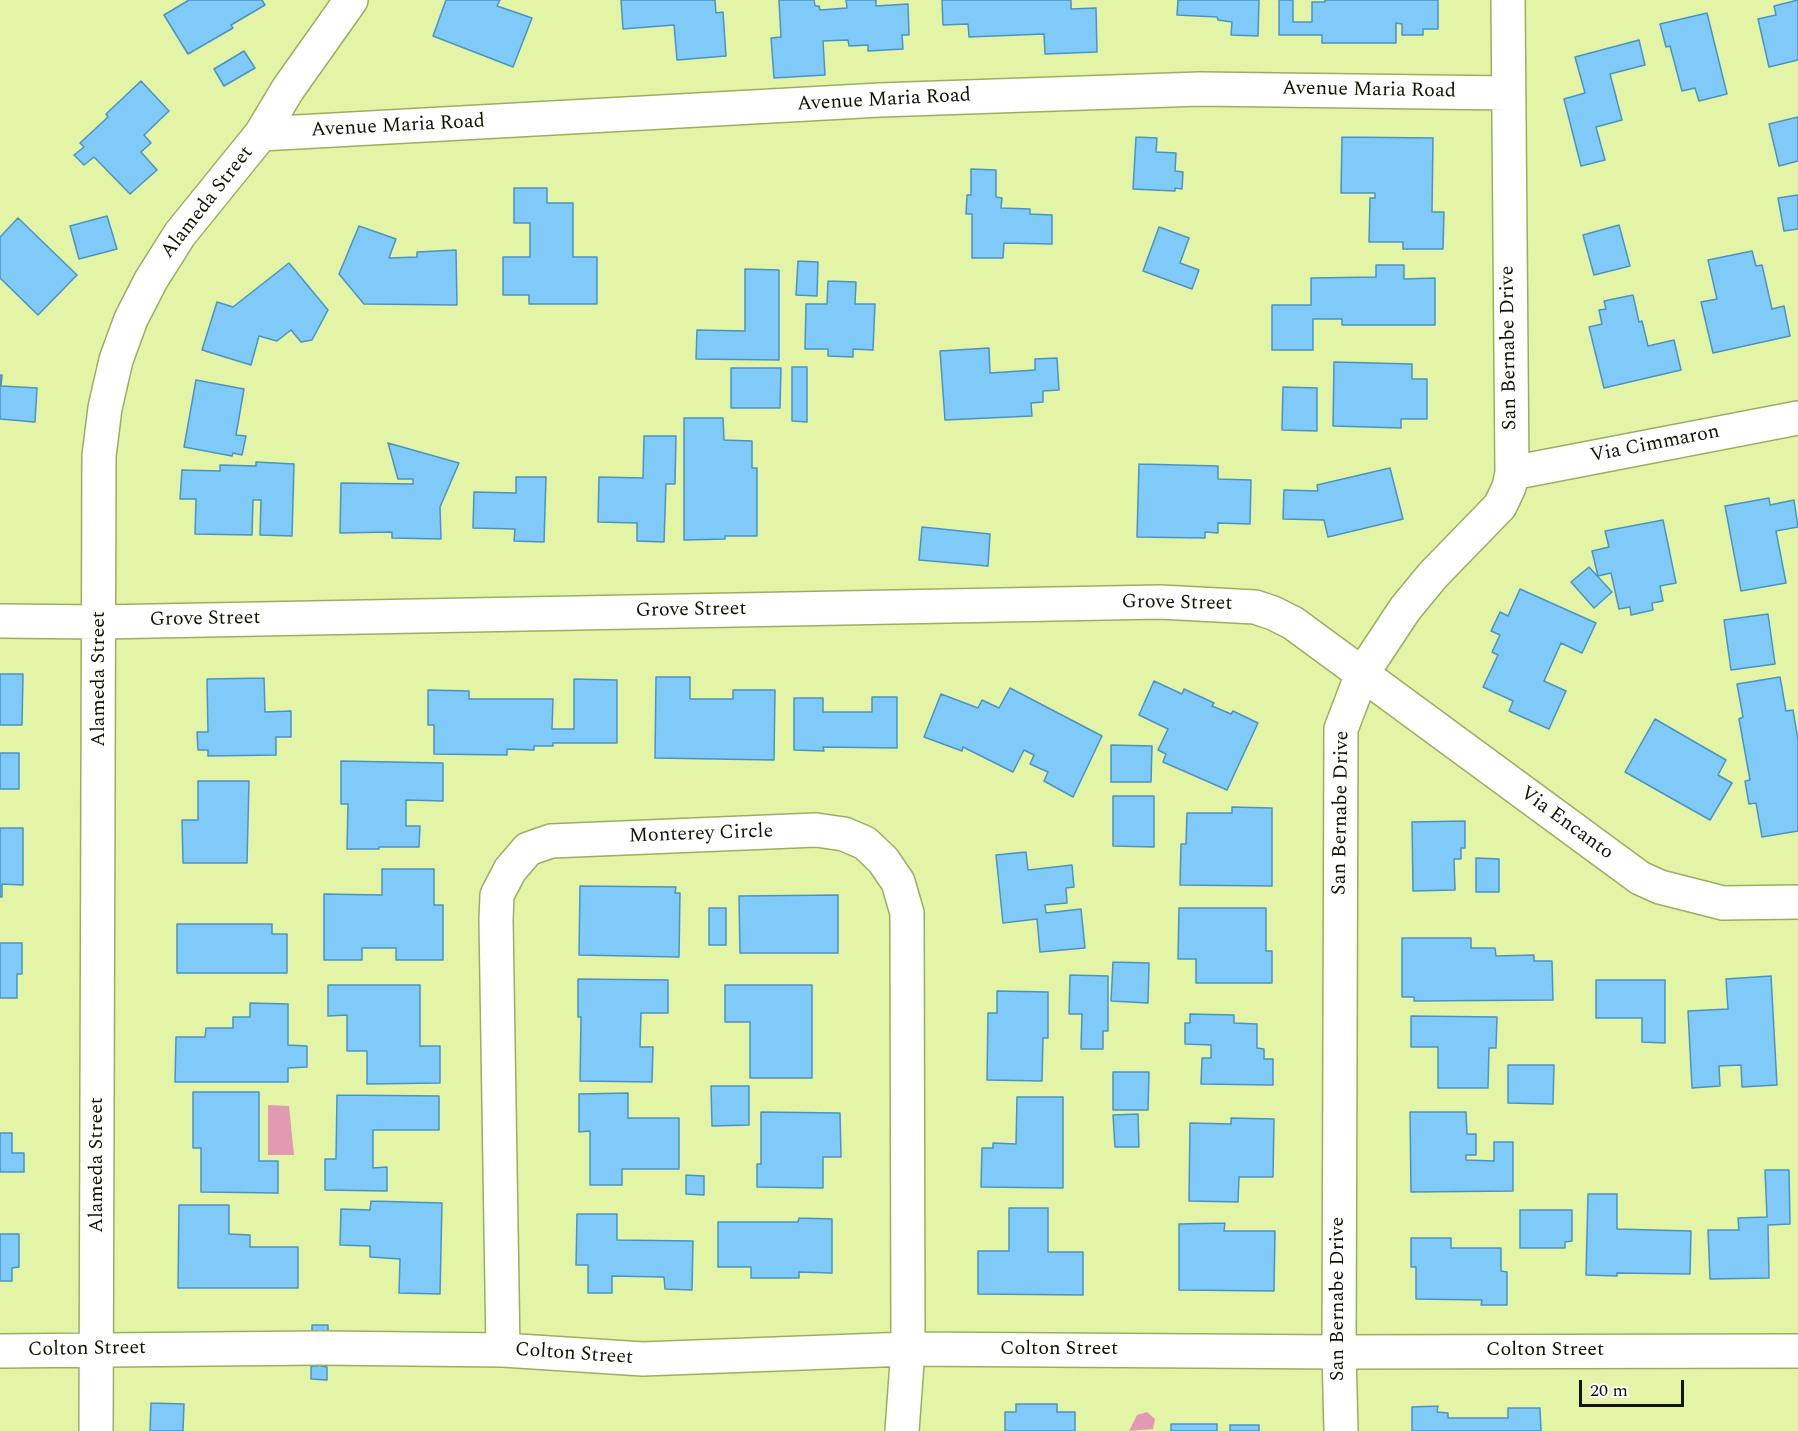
<!DOCTYPE html>
<html>
<head>
<meta charset="utf-8">
<style>
  body { margin:0 }
  #map { position:relative; width:1798px; height:1431px; overflow:hidden; background:#e4f4a6; font-family:Spectral,serif }
  canvas { display:block }
  .scale { position:absolute; left:1579px; top:1380px; width:105px; height:27px; box-sizing:border-box; border:3px solid #101400; border-top:0; padding-left:8px; font-size:18px; line-height:21px; white-space:nowrap; color:#101400; -webkit-text-stroke:4px #fff; paint-order:stroke }
</style>
</head>
<body>
<div id="map">
<canvas width="1798" height="1431"></canvas>
<div class="scale">20 m</div>
</div>
<script>
const context = document.querySelector('canvas').getContext('2d');
context.lineJoin = 'round';
function fillPath(path, color) { context.fillStyle = color; context.fill(path, 'evenodd'); }
const poly = rows => new Path2D(rows.map(r => 'M' + r).join(''));
function stroke(path, color, width, dash) { context.strokeStyle = color; context.lineWidth = width; context.lineCap = dash ? 'butt' : 'round'; context.setLineDash(dash || []); context.stroke(path); }
function write(font, color, halo, rows, align = 'center') {
  context.font = font + ' Spectral,serif'; context.lineWidth = 4.5; context.setLineDash([]); context.textBaseline = 'middle'; context.strokeStyle = halo; context.fillStyle = color; for (const [text, x, y, turn = 0] of rows) {
    context.save(); context.translate(x, y); context.rotate((+turn || 0) * Math.PI / 180); context.textAlign = isNaN(turn) ? turn : align; if (halo) context.strokeText(text, 0, 0); context.fillText(text, 0, 0); context.restore();
  }
}
const water = poly([
  [268,1105,289,1106,294,1155,268,1155],
  [1147,1412,1155,1419,1153,1429,1129,1431,1137,1415]
]);
const building = poly([
  [189,0,262,0,265,5,231,25,233,28,188,54,164,15,189,0],
  [446,0,500,0,497,6,532,18,513,67,433,36,446,0],
  [621,0,715,0,716,13,723,12,726,56,677,60,674,25,623,29,621,0],
  [779,0,814,0,815,6,819,6,820,10,847,8,846,0,876,0,876,6,908,4,909,35,902,35,903,49,868,51,868,45,849,46,848,40,823,41,825,75,774,78,771,38,781,37,779,0],
  [942,0,1071,0,1071,9,1096,8,1097,52,1045,54,1044,34,969,37,968,24,943,25,942,0],
  [1178,0,1259,0,1258,36,1231,35,1232,22,1218,20,1217,17,1177,15,1178,0],
  [1279,0,1293,0,1293,22,1312,22,1312,2,1325,2,1325,0,1438,0,1438,29,1423,29,1423,35,1402,35,1402,24,1396,23,1396,43,1322,43,1322,35,1279,35,1279,0],
  [1798,0,1798,60,1769,67,1758,19,1776,15,1774,6,1798,0],
  [1707,13,1727,94,1699,101,1695,88,1682,91,1670,46,1666,47,1660,24,1707,13],
  [1639,40,1645,65,1610,74,1622,120,1596,127,1605,160,1581,166,1564,99,1585,93,1575,57,1639,40],
  [244,51,255,68,224,86,214,69,244,51],
  [141,81,169,111,144,135,151,143,141,152,157,170,130,194,94,157,84,165,74,155,84,147,80,143,108,117,106,114,141,81],
  [1798,117,1798,161,1779,166,1769,124,1798,117],
  [1136,137,1157,138,1156,152,1176,153,1175,171,1183,172,1182,189,1175,188,1175,191,1133,189,1136,137],
  [1342,137,1433,138,1432,212,1444,212,1443,249,1403,249,1403,242,1369,242,1370,198,1375,198,1375,193,1341,193,1342,137],
  [971,169,996,170,996,197,1002,198,1001,208,1030,209,1030,214,1052,215,1052,244,1004,243,1003,258,972,258,972,214,966,214,967,195,971,195,971,169],
  [514,188,547,188,547,203,573,203,573,257,597,257,597,304,529,304,529,295,503,295,503,257,530,257,530,223,514,223,514,188],
  [1798,195,1798,229,1784,231,1778,198,1798,195],
  [107,216,117,249,79,259,70,226,107,216],
  [18,218,77,275,38,315,0,278,0,237,18,218],
  [1619,225,1630,266,1594,275,1583,235,1619,225],
  [359,226,396,239,389,258,417,257,417,252,456,250,457,305,364,304,339,274,359,226],
  [1159,227,1189,238,1180,263,1199,270,1192,289,1143,271,1159,227],
  [1752,251,1756,266,1762,265,1772,309,1784,306,1790,336,1713,353,1701,302,1717,299,1708,260,1752,251],
  [798,261,818,262,817,296,796,295,798,261],
  [289,263,328,310,312,340,301,342,291,330,277,341,259,336,251,365,202,350,217,302,233,307,289,263],
  [1376,265,1404,265,1404,279,1435,278,1435,325,1342,325,1342,319,1313,319,1313,350,1272,350,1272,305,1311,305,1311,278,1376,277,1376,265],
  [745,269,779,270,779,360,696,359,697,330,745,331,745,269],
  [828,281,856,282,855,304,875,304,873,350,853,349,853,357,828,356,828,349,805,349,806,304,827,304,828,281],
  [1633,295,1639,322,1642,321,1648,346,1674,340,1681,370,1604,388,1589,327,1602,324,1599,310,1606,309,1604,301,1633,295],
  [989,348,990,373,1035,370,1035,359,1057,358,1059,390,1043,391,1043,402,1031,403,1032,416,945,420,940,351,989,348],
  [1334,362,1412,364,1412,379,1427,379,1427,419,1401,419,1401,428,1333,426,1334,362],
  [792,367,807,367,807,422,792,421,792,367],
  [731,368,781,368,780,408,731,408,731,368],
  [0,375,2,375,1,386,37,388,35,422,0,419,0,375],
  [196,380,244,389,236,435,246,436,242,455,233,453,232,456,184,447,196,380],
  [1283,387,1317,388,1317,431,1282,430,1283,387],
  [684,418,723,418,724,440,752,441,752,468,757,468,757,536,725,536,725,539,684,540,684,418],
  [644,436,676,436,675,484,666,484,664,542,637,541,637,523,598,522,599,477,643,478,644,436],
  [388,443,459,463,440,507,441,539,392,538,392,532,340,533,341,483,413,484,413,479,398,479,388,443],
  [256,462,294,464,292,536,260,535,261,500,253,500,252,535,195,534,196,499,180,499,182,470,220,471,220,465,256,466,256,462],
  [1139,464,1218,466,1218,479,1251,480,1250,524,1218,523,1218,533,1205,532,1205,538,1137,537,1139,464],
  [1390,468,1403,519,1328,537,1324,520,1283,519,1284,490,1318,491,1317,485,1390,468],
  [516,477,546,477,544,542,514,541,515,529,473,528,474,492,516,493,516,477],
  [1769,498,1770,505,1794,500,1798,527,1776,531,1786,583,1741,591,1725,506,1769,498],
  [1663,520,1676,583,1660,586,1663,601,1652,603,1653,610,1631,615,1630,607,1619,609,1611,573,1598,576,1592,551,1609,547,1605,531,1663,520],
  [922,527,990,534,988,566,919,560,922,527],
  [1589,567,1612,592,1594,608,1571,582,1589,567],
  [1520,589,1596,623,1582,653,1561,643,1544,681,1566,691,1549,729,1509,711,1513,701,1483,687,1498,655,1492,652,1500,635,1491,631,1500,612,1508,616,1520,589],
  [1768,614,1775,664,1731,670,1724,620,1768,614],
  [0,674,23,674,22,725,0,725,0,674],
  [656,677,690,677,690,699,733,699,733,690,775,690,774,760,655,758,656,677],
  [1780,677,1786,711,1793,710,1798,740,1798,831,1762,837,1756,803,1749,804,1745,781,1750,780,1739,719,1743,717,1737,684,1780,677],
  [264,678,265,712,291,711,291,737,276,737,276,755,208,756,208,750,198,750,197,732,208,732,207,679,264,678],
  [574,679,617,680,617,743,553,743,553,746,534,746,534,750,507,749,507,755,434,754,434,725,428,725,428,690,469,691,469,699,553,699,552,729,574,729,574,679],
  [1154,681,1182,694,1184,689,1214,703,1212,706,1231,714,1233,711,1258,723,1227,790,1163,762,1166,754,1158,750,1168,729,1139,715,1154,681],
  [1010,688,1102,736,1073,797,1044,781,1048,772,1030,764,1034,755,1024,750,1013,772,963,747,962,751,924,737,941,694,978,708,982,700,999,708,1010,688],
  [872,697,897,697,897,748,823,747,824,751,794,750,794,698,823,698,823,712,872,712,872,697],
  [1655,719,1726,760,1718,775,1732,783,1710,820,1625,772,1655,719],
  [1111,745,1152,746,1151,782,1111,782,1111,745],
  [0,753,19,753,19,789,0,789,0,753],
  [341,761,443,763,443,801,406,800,406,826,420,826,419,847,379,847,379,849,347,849,348,804,341,804,341,761],
  [198,781,249,781,247,863,183,863,182,820,198,820,198,781],
  [1113,796,1154,796,1154,847,1113,846,1113,796],
  [1232,807,1272,808,1272,886,1180,885,1181,844,1186,844,1187,813,1232,813,1232,807],
  [1465,821,1465,848,1461,848,1461,859,1454,859,1455,890,1413,891,1412,822,1465,821],
  [0,828,23,828,23,885,2,884,2,897,0,897,0,828],
  [1026,852,1028,870,1072,865,1074,887,1066,888,1067,903,1045,905,1046,913,1081,909,1085,948,1040,952,1037,919,1003,923,996,855,1026,852],
  [1476,858,1499,859,1499,892,1476,892,1476,858],
  [382,869,434,869,434,905,443,905,443,960,396,960,396,948,362,948,362,960,324,960,324,894,382,895,382,869],
  [580,886,676,887,675,893,680,893,679,957,579,955,580,886],
  [838,895,838,953,740,953,739,896,838,895],
  [709,908,726,908,726,945,709,945,709,908],
  [1179,908,1266,908,1266,951,1272,951,1272,983,1196,983,1196,959,1178,959,1179,908],
  [177,924,272,924,272,934,287,934,287,973,177,973,177,924],
  [1402,938,1471,938,1471,948,1495,948,1496,956,1534,955,1534,961,1552,961,1553,1000,1414,1001,1414,997,1402,997,1402,938],
  [0,943,22,943,22,974,17,974,17,998,0,998,0,943],
  [1113,962,1149,963,1148,1003,1111,1001,1113,962],
  [1070,975,1108,976,1108,1031,1103,1031,1103,1049,1081,1049,1082,1014,1069,1014,1070,975],
  [1771,976,1777,1085,1742,1087,1741,1065,1719,1066,1720,1086,1692,1088,1688,1011,1728,1009,1726,979,1771,976],
  [578,979,668,980,668,1013,641,1013,640,1047,653,1047,652,1082,580,1081,581,1017,578,1017,578,979],
  [1596,980,1665,980,1665,1043,1642,1042,1642,1018,1596,1018,1596,980],
  [328,985,420,985,420,1046,440,1046,440,1083,367,1084,367,1051,347,1051,347,1015,328,1016,328,985],
  [725,985,812,985,812,1078,750,1078,750,1022,725,1022,725,985],
  [997,991,1048,992,1048,1038,1043,1038,1042,1081,987,1080,988,1013,997,1013,997,991],
  [250,1003,288,1004,288,1045,307,1046,307,1067,288,1068,288,1082,175,1082,176,1037,205,1037,206,1028,233,1028,233,1017,250,1017,250,1003],
  [1190,1014,1234,1015,1234,1023,1257,1024,1257,1048,1264,1049,1264,1059,1273,1059,1273,1085,1201,1084,1202,1058,1211,1058,1211,1045,1185,1044,1185,1023,1190,1023,1190,1014],
  [1411,1016,1497,1017,1496,1048,1489,1048,1488,1088,1438,1088,1438,1047,1411,1047,1411,1016],
  [1508,1065,1554,1065,1553,1104,1508,1103,1508,1065],
  [1113,1072,1149,1072,1148,1110,1113,1110,1113,1072],
  [711,1086,749,1086,749,1125,712,1126,711,1086],
  [193,1092,259,1092,259,1161,278,1161,278,1193,201,1192,201,1148,193,1148,193,1092],
  [628,1093,628,1118,679,1118,679,1169,622,1169,622,1185,590,1185,590,1131,579,1132,579,1094,628,1093],
  [337,1095,439,1096,439,1130,373,1130,373,1168,387,1167,387,1191,325,1190,325,1159,336,1159,337,1095],
  [1017,1097,1063,1097,1063,1188,981,1187,982,1148,993,1148,993,1143,1016,1144,1017,1097],
  [761,1112,840,1113,841,1157,823,1157,823,1188,757,1187,757,1164,761,1164,761,1112],
  [1410,1112,1466,1112,1467,1134,1476,1134,1476,1155,1466,1155,1466,1160,1494,1161,1494,1142,1513,1142,1513,1191,1411,1192,1410,1112],
  [1138,1114,1139,1147,1115,1147,1113,1115,1138,1114],
  [1231,1118,1274,1119,1273,1177,1239,1177,1238,1202,1189,1201,1190,1123,1231,1124,1231,1118],
  [0,1133,12,1133,12,1153,24,1153,24,1172,0,1172,0,1133],
  [1765,1170,1789,1170,1790,1224,1768,1225,1769,1278,1710,1279,1708,1230,1739,1230,1738,1218,1767,1217,1765,1170],
  [686,1175,704,1176,704,1195,686,1194,686,1175],
  [1588,1194,1617,1194,1617,1229,1691,1231,1690,1274,1617,1273,1617,1276,1586,1275,1588,1194],
  [371,1201,442,1203,440,1294,399,1293,400,1259,370,1257,370,1246,340,1245,341,1209,370,1210,371,1201],
  [179,1205,229,1205,229,1234,250,1235,250,1247,298,1247,298,1288,178,1288,179,1205],
  [1009,1208,1048,1208,1048,1252,1083,1252,1083,1295,978,1294,978,1251,1009,1251,1009,1208],
  [1520,1210,1572,1210,1572,1241,1565,1242,1565,1248,1520,1248,1520,1210],
  [577,1214,617,1214,617,1240,693,1241,692,1290,665,1289,664,1277,612,1276,612,1293,588,1293,588,1265,576,1265,577,1214],
  [799,1218,832,1219,832,1273,799,1272,799,1278,751,1278,751,1267,718,1267,718,1222,798,1222,799,1218],
  [1225,1223,1224,1231,1275,1231,1274,1291,1179,1290,1179,1224,1225,1223],
  [0,1234,19,1234,19,1267,12,1268,12,1281,0,1281,0,1234],
  [1411,1238,1451,1238,1451,1248,1501,1248,1501,1271,1507,1272,1507,1305,1481,1305,1482,1300,1416,1299,1416,1267,1411,1267,1411,1238],
  [312,1325,328,1325,328,1338,322,1338,321,1366,327,1367,327,1380,311,1379,311,1366,318,1366,319,1337,312,1338,312,1325],
  [151,1403,184,1404,183,1431,150,1431,151,1403],
  [1016,1404,1057,1404,1057,1412,1075,1412,1075,1431,1005,1431,1005,1412,1016,1412,1016,1404],
  [1438,1406,1437,1412,1448,1413,1448,1418,1508,1418,1508,1408,1540,1408,1541,1431,1412,1431,1412,1407,1438,1406],
  [1171,1424,1217,1424,1217,1431,1171,1431,1171,1424],
  [1230,1425,1259,1425,1259,1431,1230,1431,1230,1425]
]);
const minor = poly([
  [261,134,880,100,1200,89,1507,93],
  [1512,473,1798,418],
  [0,621,100,622,1160,602,1255,607,1273,613,1293,623,1640,878,1660,887,1723,903,1798,902],
  [321,1348,503,1350,643,1359,908,1349,1339,1352,1798,1351],
  [503,1350,496,920,497,895,510,870,528,849,551,841,816,830,844,834,865,843,883,860,898,882,907,913,908,1349,902,1431],
  [0,1351,319,1348],
  [96,1431,99,456,105,408,116,360,131,319,151,280,180,234,261,134,288,89,351,0],
  [1341,1431,1339,1352,1341,729,1362,674,1405,609,1433,575,1500,506,1509,487,1512,473,1508,0]
]);
const streetNames = [
  ["Avenue Maria Road",1369,91,1],
  ["Avenue Maria Road",884,101,-3],
  ["Avenue Maria Road",398,127,-3],
  ["Alameda Street",208,203,-52],
  ["San Bernabe Drive",1510,348,-91],
  ["Via Cimmaron",1655,445,-11],
  ["Grove Street",1177,604,1],
  ["Grove Street",691,611,-1],
  ["Grove Street",205,620,-1],
  ["Alameda Street",100,679,-90],
  ["San Bernabe Drive",1342,813,-89],
  ["Via Encanto",1566,824,36],
  ["Monterey Circle",701,835,-2],
  ["Alameda Street",98,1165,-90],
  ["San Bernabe Drive",1339,1299,-90],
  ["Colton Street",87,1350,-1],
  ["Colton Street",1059,1350],
  ["Colton Street",1545,1351],
  ["Colton Street",574,1355,4]
];
fillPath(water, '#e29ab2');
fillPath(building, '#80cafa');
stroke(building, '#4a94c2', 1.5);
stroke(minor, '#9eac62', 36);
stroke(minor, '#fff', 33);
write('20px', '#101400', '#fff', streetNames);
</script>
</body>
</html>
